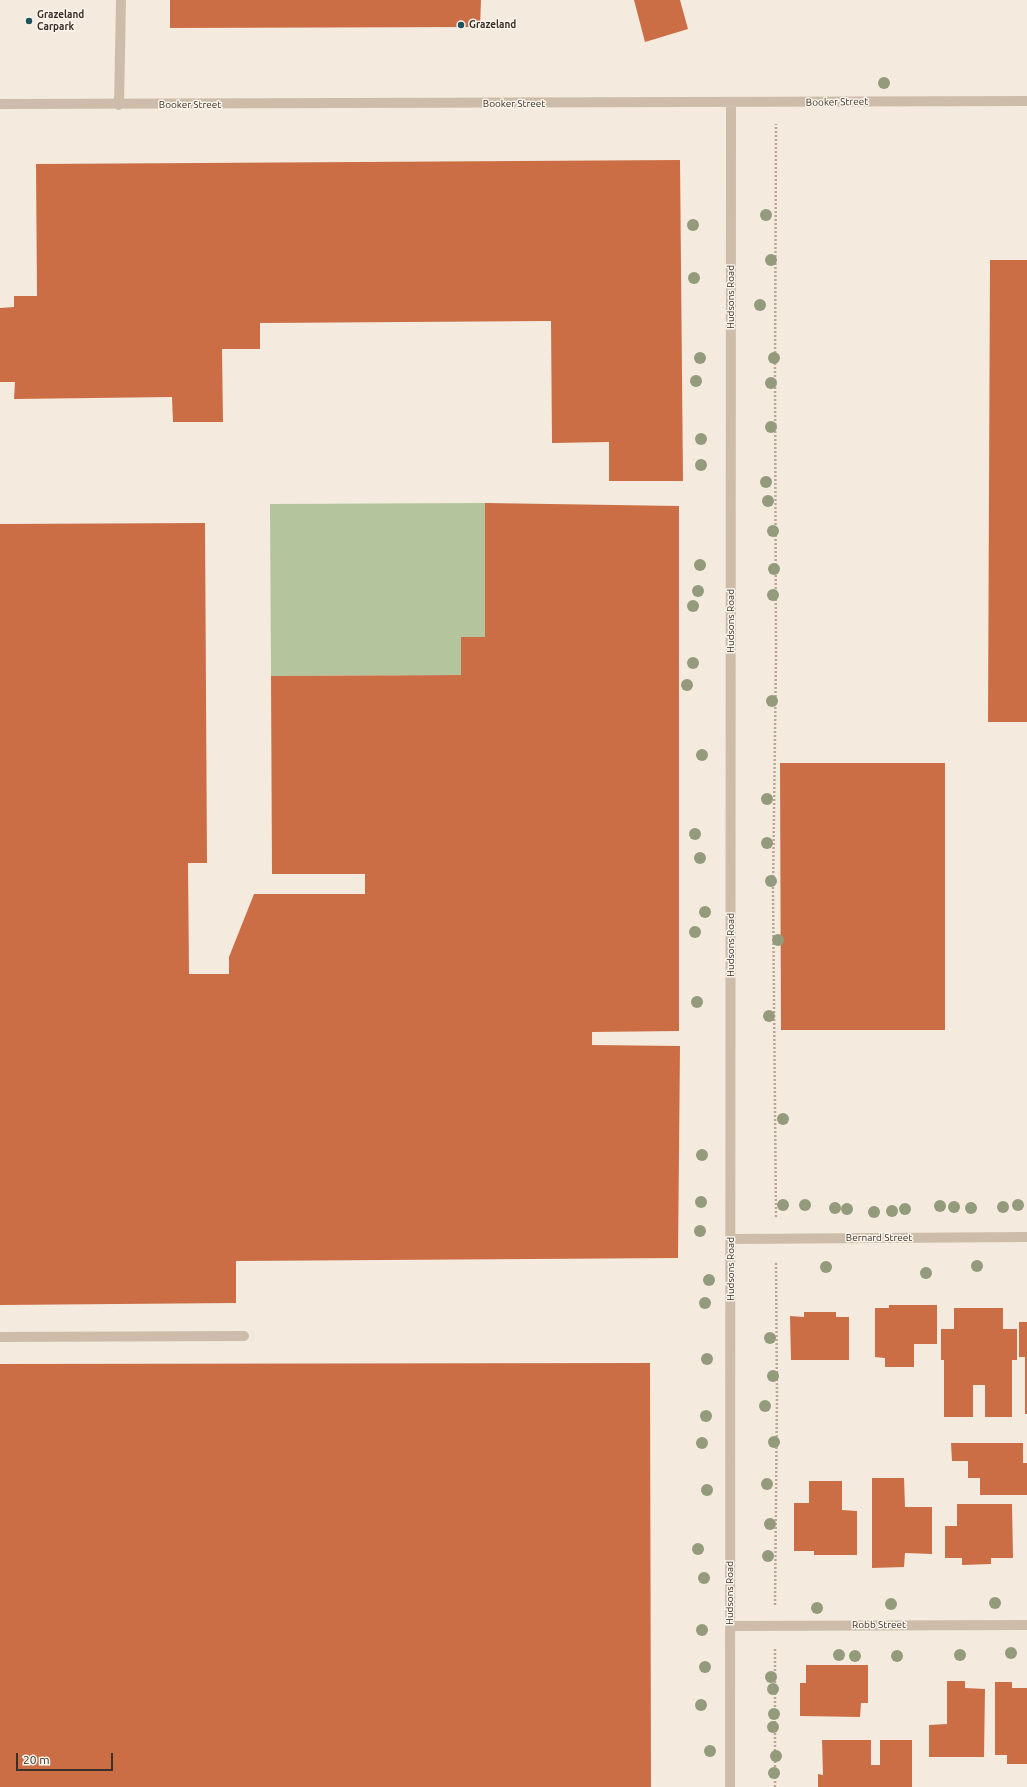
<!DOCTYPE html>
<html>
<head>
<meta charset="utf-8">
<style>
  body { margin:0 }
  #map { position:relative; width:1027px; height:1787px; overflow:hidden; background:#f4ebde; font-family:Ubuntu,sans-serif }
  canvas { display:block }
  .scale { position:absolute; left:16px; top:1753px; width:97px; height:18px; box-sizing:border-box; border:2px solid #3a2f29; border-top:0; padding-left:5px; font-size:12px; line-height:14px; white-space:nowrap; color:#3a2f29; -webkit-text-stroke:3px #fbf5eb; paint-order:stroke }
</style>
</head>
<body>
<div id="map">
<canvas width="1027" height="1787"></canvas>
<div class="scale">20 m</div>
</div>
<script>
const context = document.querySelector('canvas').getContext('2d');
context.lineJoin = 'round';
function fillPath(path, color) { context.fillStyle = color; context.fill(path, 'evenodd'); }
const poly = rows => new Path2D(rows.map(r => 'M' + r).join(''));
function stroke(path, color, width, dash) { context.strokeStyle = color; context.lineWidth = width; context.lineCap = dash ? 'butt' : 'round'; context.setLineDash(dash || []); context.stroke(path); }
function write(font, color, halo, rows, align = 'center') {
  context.font = font + ' Ubuntu,sans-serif'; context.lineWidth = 3; context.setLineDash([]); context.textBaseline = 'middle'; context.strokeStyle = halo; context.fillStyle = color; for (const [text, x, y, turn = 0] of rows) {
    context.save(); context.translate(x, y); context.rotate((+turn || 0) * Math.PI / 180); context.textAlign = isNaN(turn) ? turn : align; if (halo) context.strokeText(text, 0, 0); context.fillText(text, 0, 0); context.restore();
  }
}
const green = poly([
  [485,503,485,637,461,637,461,675,271,676,270,504]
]);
const building = poly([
  [170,0,481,0,480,27,170,28],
  [634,0,680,0,688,29,645,42],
  [680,160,683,481,609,481,609,442,552,443,551,321,260,323,260,349,222,349,223,422,173,422,172,397,14,399,15,382,0,382,0,308,14,307,14,296,37,296,36,164],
  [990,260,1027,260,1027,722,988,722],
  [485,503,679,506,679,1031,592,1032,592,1045,680,1046,678,1258,236,1261,236,1303,0,1305,0,524,205,523,207,863,188,863,189,974,229,974,229,957,254,894,365,894,365,874,272,874,271,676,461,675,461,637,485,637],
  [780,763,945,763,945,1030,781,1030],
  [889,1305,937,1305,937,1344,914,1344,914,1367,885,1367,885,1358,875,1357,875,1308,889,1308],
  [954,1308,1003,1308,1003,1329,1017,1329,1017,1360,1012,1360,1012,1417,985,1417,985,1385,973,1385,973,1417,944,1417,944,1360,941,1360,941,1329,954,1329],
  [804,1312,836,1312,836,1317,849,1317,849,1360,791,1360,790,1316,804,1317],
  [1019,1322,1027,1322,1027,1414,1025,1414,1025,1357,1019,1357],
  [650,1363,651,1787,0,1787,0,1364],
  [951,1443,1023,1443,1023,1463,1027,1463,1027,1495,980,1495,980,1478,968,1478,968,1461,952,1461],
  [872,1478,904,1478,905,1507,932,1507,932,1554,905,1553,904,1567,872,1568],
  [809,1481,842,1481,842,1510,857,1511,857,1555,814,1555,814,1551,794,1551,794,1503,809,1503],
  [957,1504,1012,1504,1013,1558,991,1558,991,1564,962,1565,962,1558,945,1558,945,1526,957,1526],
  [806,1665,868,1665,868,1703,861,1703,860,1717,800,1716,800,1683,806,1683],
  [947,1681,965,1681,965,1688,985,1689,984,1757,929,1757,929,1725,947,1724],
  [995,1682,1012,1682,1012,1688,1027,1688,1027,1764,1007,1764,1007,1755,995,1755],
  [822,1740,871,1740,871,1765,880,1765,880,1740,912,1740,912,1787,818,1787,818,1774,823,1775]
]);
const path = poly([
  [776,1217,773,892,776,655,775,373,776,124],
  [775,1605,777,1395,776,1262],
  [775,1787,775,1648]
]);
const minor = poly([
  [0,104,1027,101],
  [119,105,121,0],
  [731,1239,1027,1237],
  [0,1337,244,1336],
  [730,1626,1027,1625],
  [730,1787,731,103]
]);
const trees = [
  [884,83],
  [766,215],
  [693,225],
  [771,260],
  [694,278],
  [760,305],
  [700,358],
  [774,358],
  [696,381],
  [771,383],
  [771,427],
  [701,439],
  [701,465],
  [766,482],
  [768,501],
  [773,531],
  [700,565],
  [774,569],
  [698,591],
  [773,595],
  [693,606],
  [693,663],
  [687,685],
  [772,701],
  [702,755],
  [767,799],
  [695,834],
  [767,843],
  [700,858],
  [771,881],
  [705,912],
  [695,932],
  [778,940],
  [697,1002],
  [769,1016],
  [783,1119],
  [702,1155],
  [701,1202],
  [783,1205],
  [805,1205],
  [1018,1205],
  [940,1206],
  [954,1207],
  [1003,1207],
  [835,1208],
  [971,1208],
  [847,1209],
  [905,1209],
  [892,1211],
  [874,1212],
  [700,1231],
  [977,1266],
  [826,1267],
  [926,1273],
  [709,1280],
  [705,1303],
  [770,1338],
  [707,1359],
  [773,1376],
  [765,1406],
  [706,1416],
  [774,1442],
  [702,1443],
  [767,1484],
  [707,1490],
  [770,1524],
  [698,1549],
  [768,1556],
  [704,1578],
  [995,1603],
  [891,1604],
  [817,1608],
  [702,1630],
  [1011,1653],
  [839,1655],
  [960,1655],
  [855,1656],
  [897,1656],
  [705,1667],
  [771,1677],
  [773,1689],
  [701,1705],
  [774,1714],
  [773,1727],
  [710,1751],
  [776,1756],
  [774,1773]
];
const markers = [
  [29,21,4,"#1c555d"],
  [461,25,4,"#1c555d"]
];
const poiNames = [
  ["Grazeland",37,15],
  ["Carpark",37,27],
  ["Grazeland",469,25]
];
const streetNames = [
  ["Booker Street",837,102,-1],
  ["Booker Street",514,104],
  ["Booker Street",190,105],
  ["Hudsons Road",731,297,-90],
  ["Hudsons Road",731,621,-90],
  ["Hudsons Road",731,945,-90],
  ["Bernard Street",879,1238],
  ["Hudsons Road",731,1269,-90],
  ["Hudsons Road",730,1593,-90],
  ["Robb Street",879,1625]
];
fillPath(green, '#b4c49d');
fillPath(building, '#cb6e45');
stroke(path, '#b9a693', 2.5, [2, 2]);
stroke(minor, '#cdbca9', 10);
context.fillStyle = '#949b7c';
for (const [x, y] of trees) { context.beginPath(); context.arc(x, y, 6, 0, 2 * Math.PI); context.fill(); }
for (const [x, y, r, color] of markers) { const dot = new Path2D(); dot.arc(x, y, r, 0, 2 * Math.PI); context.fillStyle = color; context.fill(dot); stroke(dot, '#fbf5eb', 1.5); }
write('bold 10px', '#3a2f29', '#fbf5eb', poiNames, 'left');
write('10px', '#3a2f29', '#fbf5eb', streetNames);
</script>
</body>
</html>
